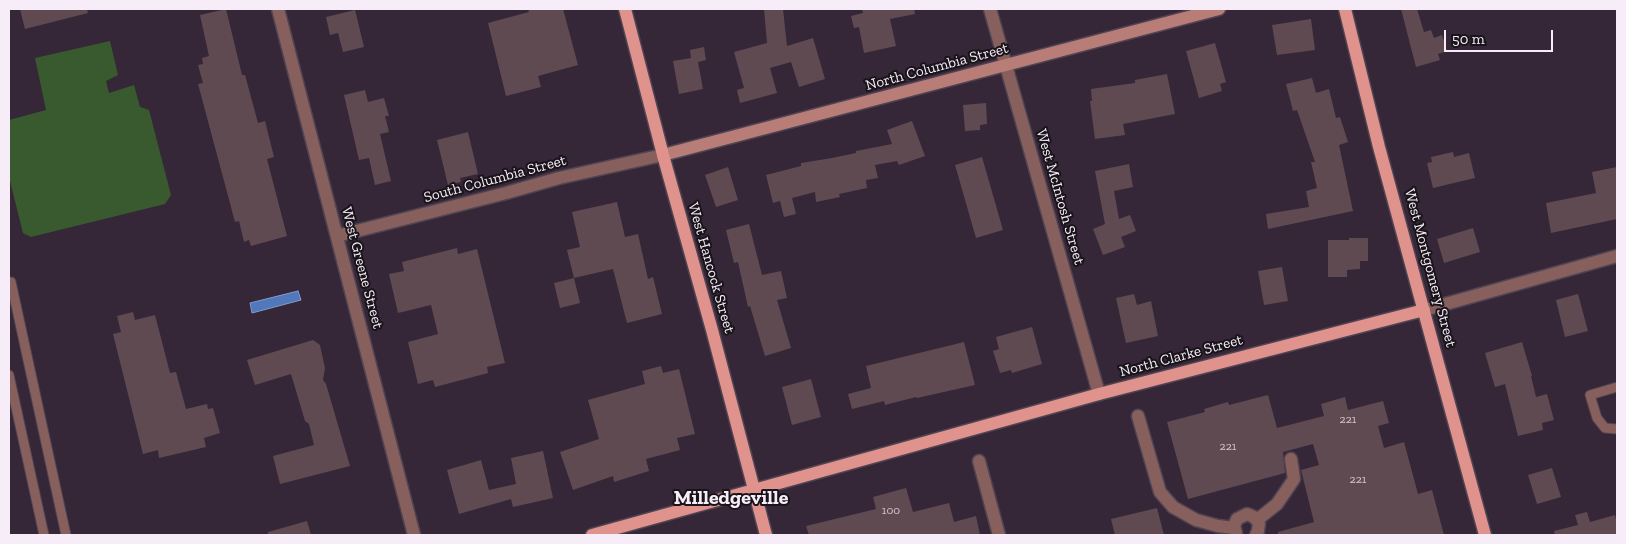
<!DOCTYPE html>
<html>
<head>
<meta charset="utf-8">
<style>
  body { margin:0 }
  #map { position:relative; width:1626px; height:544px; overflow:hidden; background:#352737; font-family:"Zilla Slab",serif }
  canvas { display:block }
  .frame { position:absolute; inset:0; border:10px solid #f6edf8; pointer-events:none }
  .scale { position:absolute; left:1444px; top:30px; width:109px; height:22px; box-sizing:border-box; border:2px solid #f6edf8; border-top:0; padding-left:6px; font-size:15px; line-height:18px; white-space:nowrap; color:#f6edf8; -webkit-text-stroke:4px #19131a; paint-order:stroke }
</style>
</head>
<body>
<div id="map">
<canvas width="1626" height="544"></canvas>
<div class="frame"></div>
<div class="scale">50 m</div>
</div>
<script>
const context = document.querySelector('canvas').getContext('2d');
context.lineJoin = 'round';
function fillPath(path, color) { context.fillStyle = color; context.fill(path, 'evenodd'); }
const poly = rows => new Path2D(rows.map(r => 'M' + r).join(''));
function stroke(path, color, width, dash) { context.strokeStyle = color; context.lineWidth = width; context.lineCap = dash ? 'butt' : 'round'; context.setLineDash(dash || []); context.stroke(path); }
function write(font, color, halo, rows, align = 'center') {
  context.font = font + ' "Zilla Slab",serif'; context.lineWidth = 4; context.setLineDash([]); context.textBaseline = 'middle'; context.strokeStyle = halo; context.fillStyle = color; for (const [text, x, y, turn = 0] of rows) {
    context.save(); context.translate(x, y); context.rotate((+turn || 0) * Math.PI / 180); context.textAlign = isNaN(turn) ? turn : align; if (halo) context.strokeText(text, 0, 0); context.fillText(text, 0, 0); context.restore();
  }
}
const green = poly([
  [110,41,118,75,106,81,109,93,134,85,140,107,149,110,171,195,165,204,31,237,23,233,9,177,9,139,10,139,9,120,46,110,35,58]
]);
const water = poly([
  [298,291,301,300,252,313,250,303,298,291]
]);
const building = poly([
  [20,9,87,9,88,13,25,29],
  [226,9,242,75,245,75,258,123,265,121,274,157,267,159,287,236,251,246,249,240,244,242,239,221,235,222,198,84,203,83,198,65,203,64,202,58,209,56,200,15],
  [528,9,563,9,578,65,538,76,541,87,506,96,488,23,529,12],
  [764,9,783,9,787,46,813,38,825,79,799,87,791,62,770,68,777,93,740,103,737,90,744,88,734,52,767,43],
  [862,9,914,9,915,14,890,19,896,46,864,53,859,27,854,28,851,16,863,13],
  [1401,9,1417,9,1424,32,1431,30,1434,38,1442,35,1447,51,1438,54,1440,60,1416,67],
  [355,10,364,47,343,52,338,33,330,35,326,17],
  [1311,19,1315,50,1277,55,1272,25],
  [1215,43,1226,82,1220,84,1222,91,1199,98,1186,51],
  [704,47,706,60,698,62,703,89,679,94,673,61,691,58,690,50],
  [1167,74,1175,114,1123,124,1125,135,1095,139,1090,101,1092,101,1091,89,1135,83,1135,80],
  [1312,78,1316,93,1329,89,1336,118,1340,117,1348,142,1339,145,1353,211,1268,229,1266,214,1309,207,1306,191,1317,188,1311,162,1315,162,1297,110,1293,111,1286,84],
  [365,90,368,102,384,98,389,116,385,116,389,132,380,134,391,181,375,185,369,158,359,160,344,95],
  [986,103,987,124,980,125,980,130,965,131,963,105],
  [912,121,925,156,899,165,897,161,875,165,878,178,866,180,867,188,839,194,840,197,816,202,815,192,792,198,796,214,784,217,780,201,773,203,766,175,801,166,801,163,832,158,856,153,856,151,892,144,887,130],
  [468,132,478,174,460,178,461,182,448,185,437,140],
  [1453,152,1454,157,1469,153,1475,178,1433,188,1427,163,1432,162,1431,157],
  [982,157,1003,230,976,238,955,165],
  [1129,164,1133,187,1114,191,1119,219,1130,215,1136,231,1121,237,1125,247,1103,255,1093,229,1105,224,1095,171],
  [728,167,738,200,716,207,705,175],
  [1617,167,1617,219,1551,233,1546,203,1596,193,1592,172],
  [617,202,625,237,638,234,648,279,653,277,662,314,627,323,613,269,574,278,567,250,580,247,572,212],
  [749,224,762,275,781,271,787,298,777,300,791,348,765,356,750,306,748,307,738,262,734,263,726,230],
  [1473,228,1480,252,1444,263,1437,239],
  [1349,238,1368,238,1368,261,1360,261,1360,269,1347,270,1347,277,1328,277,1328,240,1349,240],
  [457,248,458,254,477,249,505,363,487,367,488,373,435,387,433,380,418,384,408,342,438,334,431,305,398,313,389,274,404,271,402,262],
  [1282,267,1288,301,1264,305,1258,271],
  [574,278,580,303,560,308,554,283],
  [1134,294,1137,305,1151,301,1158,336,1126,343,1116,298],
  [1578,294,1588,331,1565,337,1556,300],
  [133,312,135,320,155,315,170,373,176,372,186,409,207,404,208,409,213,408,220,433,204,438,206,447,159,458,158,450,143,454,113,334,121,332,117,316],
  [1032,327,1042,364,1012,373,1011,370,1000,373,993,351,999,349,996,337],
  [313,340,320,345,325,368,323,380,326,384,350,466,280,484,273,456,314,445,309,424,305,421,291,374,255,385,247,360],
  [964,342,975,385,917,398,916,397,885,405,884,401,852,409,848,394,871,388,866,366],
  [1522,342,1532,376,1531,376,1536,397,1547,394,1554,420,1542,423,1543,430,1518,436,1505,384,1495,387,1485,353],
  [661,366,663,373,679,369,695,434,677,438,680,450,646,459,649,471,614,482,613,476,573,490,560,452,599,439,588,400,645,384,642,371],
  [811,379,821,417,792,425,782,387],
  [1268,395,1277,428,1324,416,1321,404,1345,397,1348,410,1383,401,1389,423,1378,426,1384,448,1404,442,1418,494,1432,490,1444,535,1278,535,1278,532,1314,522,1301,470,1319,465,1313,444,1283,452,1285,473,1188,499,1167,422,1205,412,1204,409,1228,402,1229,405],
  [543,451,553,498,513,507,511,499,459,514,447,470,481,460,489,490,516,484,511,458],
  [1552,468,1561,497,1537,504,1528,475],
  [906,488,913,512,949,503,954,522,976,516,980,535,809,535,806,526,876,509,873,497],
  [1157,508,1164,535,1115,535,1111,519],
  [1587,512,1590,522,1615,515,1617,524,1617,535,1555,535,1554,531,1578,525,1575,515],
  [307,521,311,535,268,535,268,532]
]);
const lane = poly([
  [9,282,11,282,66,535],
  [9,375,44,535],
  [1617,387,1590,395,1597,418,1605,428,1617,429]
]);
const street = poly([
  [278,9,414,535],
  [990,9,1099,394],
  [337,236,506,193,559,178,663,155],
  [1424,310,1617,256],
  [1138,416,1160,492,1173,507,1196,520,1218,526,1234,528],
  [979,461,999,535],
  [1257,520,1277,504,1294,479,1291,459],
  [1236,533,1234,526,1237,519,1247,514,1254,517,1259,523,1258,531,1256,535]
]);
const secondary = poly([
  [663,155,1219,9]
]);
const primary = poly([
  [625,9,663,155,712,330,766,535],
  [1345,9,1379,147,1485,535],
  [592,535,1099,394,1424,310]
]);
const numberNames = [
  ["221",1348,420],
  ["221",1228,447],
  ["221",1358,480],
  ["100",891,511]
];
const streetNames = [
  ["North Columbia Street",937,67,-15],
  ["South Columbia Street",495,179,-15],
  ["West McIntosh Street",1060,197,74],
  ["West Greene Street",362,268,75],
  ["West Hancock Street",711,268,74],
  ["West Montgomery Street",1430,268,75],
  ["North Clarke Street",1181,356,-15]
];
const districtNames = [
  ["Milledgeville",731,498]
];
fillPath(green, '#395a2f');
fillPath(water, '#5078ba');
stroke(water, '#829bcd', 1);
fillPath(building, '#604a52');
stroke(lane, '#504352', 11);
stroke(street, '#504352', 15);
stroke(secondary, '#504352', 15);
stroke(primary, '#504352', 15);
stroke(lane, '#87605d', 9);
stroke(street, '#87605d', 12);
stroke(secondary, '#b97d78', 12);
stroke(primary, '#e0928d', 12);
write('12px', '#d0c4ce', null, numberNames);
write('15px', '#f6edf8', '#19131a', streetNames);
write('bold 20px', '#f6edf8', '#19131a', districtNames);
</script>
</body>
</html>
